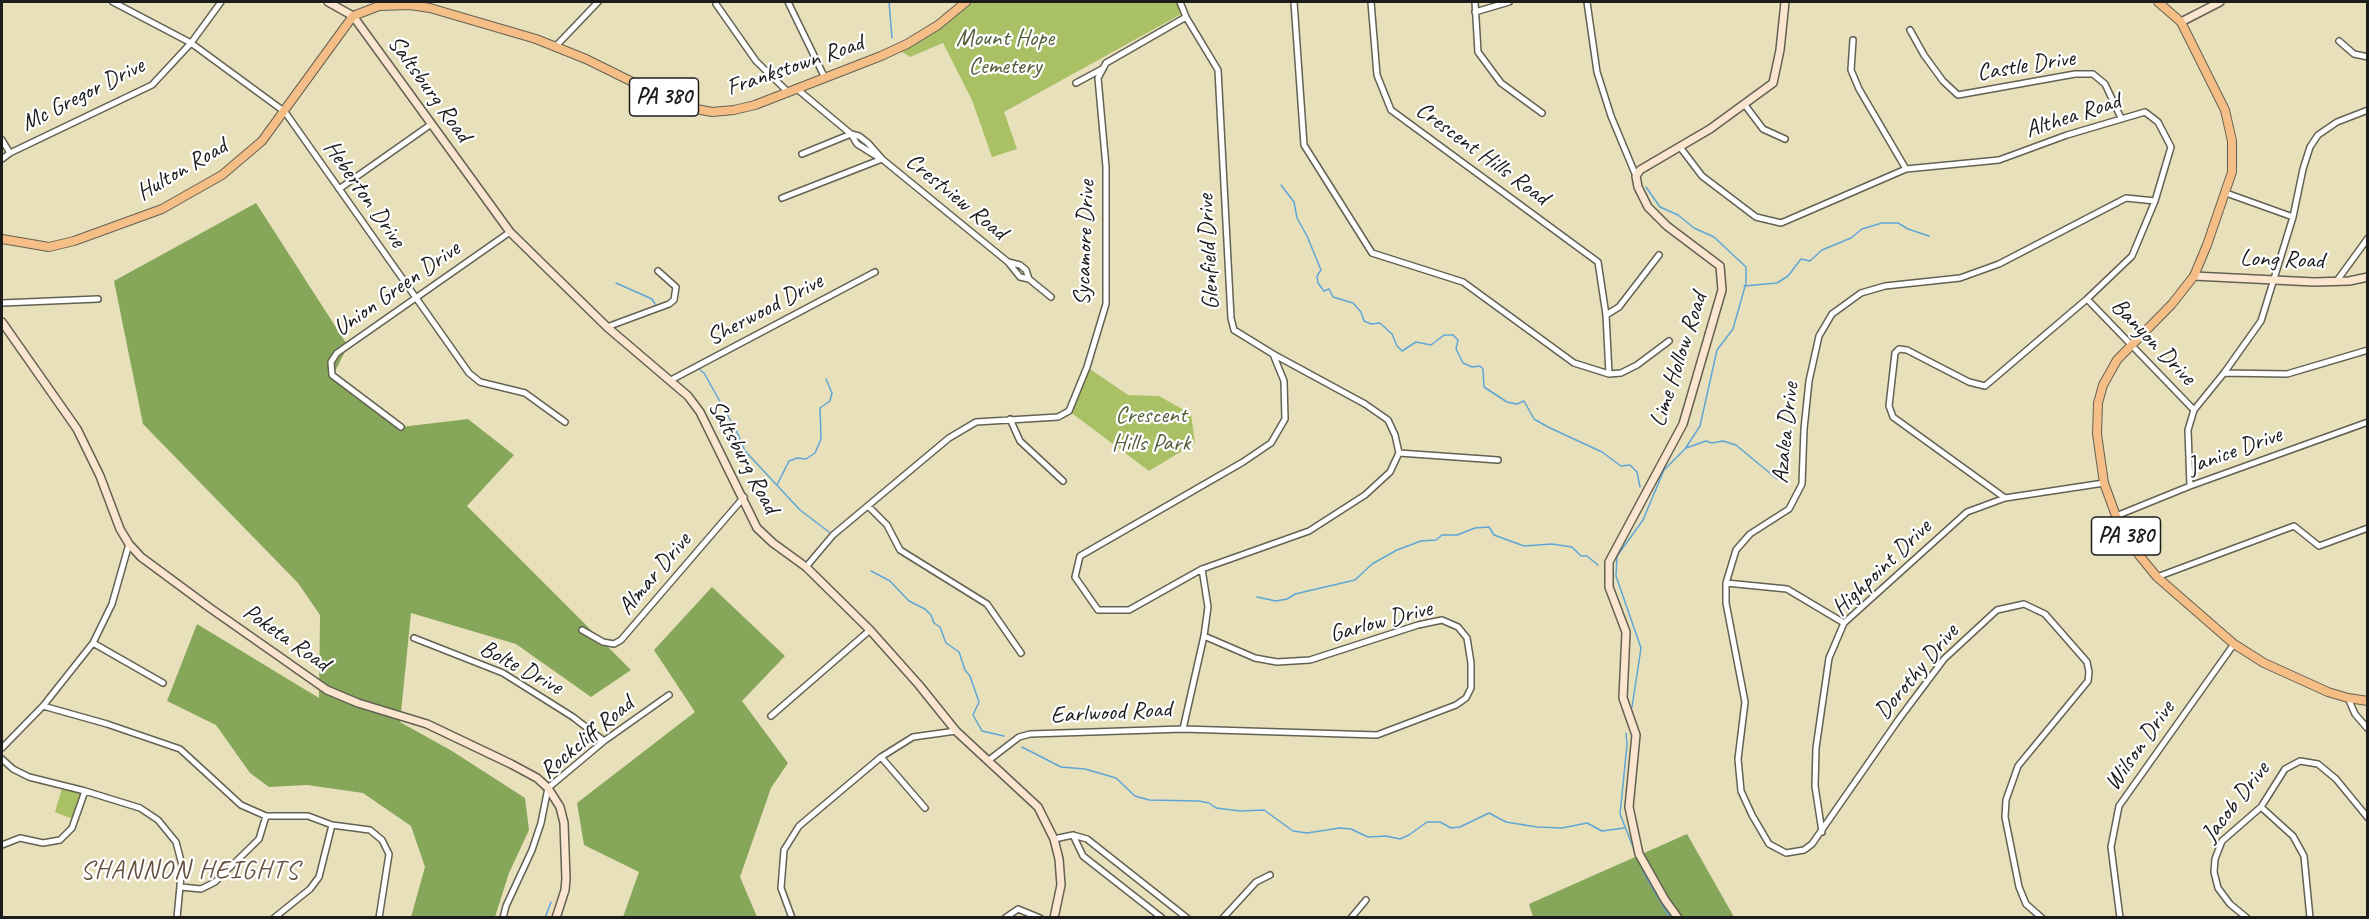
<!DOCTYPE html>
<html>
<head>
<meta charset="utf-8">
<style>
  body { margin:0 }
  #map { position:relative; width:2369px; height:919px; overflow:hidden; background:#e8e0ba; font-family:Caveat,sans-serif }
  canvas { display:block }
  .frame { position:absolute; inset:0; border:3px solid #1c1c1c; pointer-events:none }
</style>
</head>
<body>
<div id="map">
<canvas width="2369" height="919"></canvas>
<div class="frame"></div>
</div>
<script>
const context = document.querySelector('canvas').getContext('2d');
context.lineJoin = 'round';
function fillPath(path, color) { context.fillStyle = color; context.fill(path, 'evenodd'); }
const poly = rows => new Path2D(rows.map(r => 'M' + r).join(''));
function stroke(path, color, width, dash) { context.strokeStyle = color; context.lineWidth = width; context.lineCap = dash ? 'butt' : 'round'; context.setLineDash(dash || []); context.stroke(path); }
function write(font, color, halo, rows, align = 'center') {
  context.font = font + ' Caveat,sans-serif'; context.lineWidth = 4.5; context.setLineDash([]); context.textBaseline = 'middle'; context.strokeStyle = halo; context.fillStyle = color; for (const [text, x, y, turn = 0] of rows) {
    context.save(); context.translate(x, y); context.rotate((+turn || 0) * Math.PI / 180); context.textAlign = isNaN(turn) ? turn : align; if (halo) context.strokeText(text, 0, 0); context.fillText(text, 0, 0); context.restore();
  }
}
const green = poly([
  [966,2,1180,2,1185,12,1004,112,1017,149,992,157,972,100,943,43,910,57,898,49],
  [1087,367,1128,395,1159,396,1191,414,1195,443,1149,471,1069,411],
  [63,785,85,791,75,820,55,812]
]);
const forest = poly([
  [256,203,348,346,333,375,401,427,468,419,514,455,467,506,631,670,591,697,516,644,411,613,400,722,452,751,525,798,529,830,509,873,495,917,411,917,425,867,411,826,363,793,307,785,269,787,250,773,216,725,167,701,197,624,319,698,320,615,298,583,143,424,114,281],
  [712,587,785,656,742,701,788,763,771,788,740,877,757,917,623,917,639,872,584,845,577,803,695,712,654,650],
  [1687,834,1734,917,1533,917,1529,904]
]);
const stream = poly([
  [889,2,892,38],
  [1281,185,1294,202,1297,218,1307,236,1321,270,1317,276,1318,283,1324,291,1329,289,1333,297,1353,303,1361,312,1364,321,1371,324,1380,323,1392,334,1397,346,1402,351,1416,342,1431,345,1444,335,1453,335,1458,340,1456,349,1463,363,1472,367,1480,366,1483,369,1484,387,1507,402,1517,404,1524,401,1534,419,1548,427,1602,452,1621,466,1630,465,1637,472,1640,487],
  [616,283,652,299,655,304],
  [1744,286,1777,283,1788,276,1801,259,1810,261,1822,250,1851,238,1862,229,1882,223,1898,223,1908,229,1929,236],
  [699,369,704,373,736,430,745,451,800,510,829,532],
  [1686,448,1706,441,1712,443,1723,441,1736,445,1777,479],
  [777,485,789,461,797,458,806,459,815,453,821,439,820,408,830,401,832,393,826,379],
  [871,571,890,581,909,601,925,609,931,615,934,623,940,627,946,643,959,652,965,670,970,676,979,702,973,715,982,731,1004,736],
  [1257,597,1276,601,1287,599,1295,594,1355,580,1372,564,1397,550,1421,541,1436,540,1442,535,1457,535,1475,528,1489,527,1494,535,1524,546,1552,544,1572,547,1581,556,1587,556,1598,565],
  [1632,707,1641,648,1616,576,1617,556,1643,520,1664,470,1685,449,1700,426,1717,350,1733,329,1746,283,1746,267,1714,237,1694,228,1678,215,1660,207,1646,187],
  [1626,733,1627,745,1620,814,1635,852],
  [1022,747,1061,767,1085,769,1116,778,1135,796,1149,800,1199,801,1209,803,1216,808,1240,811,1264,810,1293,831,1307,833,1340,828,1351,829,1368,837,1386,836,1400,839,1409,835,1427,822,1440,822,1451,828,1460,827,1489,813,1506,822,1537,827,1562,828,1587,823,1602,831,1624,828],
  [1638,859,1645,875,1670,918],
  [545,918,551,902]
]);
const street = poly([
  [113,2,191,43,285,112,469,373,480,382,525,393,565,422],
  [788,2,825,78],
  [1180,2,1186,17,1218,70,1231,318,1234,330,1273,354,1284,381,1285,419,1271,443,1243,462,1080,556,1075,577,1098,610,1129,610,1202,569,1309,531,1365,495,1390,472,1399,453,1395,435,1388,420,1365,404,1273,354],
  [1294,2,1304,145,1372,253,1463,282,1574,363,1609,374,1621,373,1637,365,1669,341],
  [1371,2,1377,75,1391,110,1598,262,1606,315,1609,374],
  [1475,2,1478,52,1501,83,1542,113],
  [1587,2,1597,72,1611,116,1636,176],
  [716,4,756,61,788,92],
  [1475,12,1509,2],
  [1910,30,1924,55,1943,81,1958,95,2075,74,2093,74,2105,84,2121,118],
  [1853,40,1851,70,1859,89,1906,169],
  [2339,41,2354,54,2368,57],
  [556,46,598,2],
  [1076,83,1102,69],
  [797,89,851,134,857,144,878,157],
  [1745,105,1763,129,1785,139],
  [851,134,859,136,868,143,882,159,1008,262,1020,277,1029,279,1051,297],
  [2,140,10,153],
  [1680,147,1702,176,1756,217,1781,223,1906,169,1999,160,2067,135,2145,112,2158,122,2171,147,2155,201,2132,256,2087,299,1985,386,1969,382,1907,350,1899,349,1895,353,1889,406,1893,417,2005,498],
  [802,154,851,134],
  [2,159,10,153,152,85,191,43,221,2],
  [339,189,430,125],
  [2226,193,2293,217],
  [782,198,882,159],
  [1008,262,1020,265,1026,270,1029,279],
  [2336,282,2368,238],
  [2087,299,2194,410],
  [2,303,98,299],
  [1606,315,1619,307,1659,255],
  [607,327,669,304,674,300,676,287,658,271],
  [2224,373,2287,374,2368,350],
  [671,380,875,272],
  [1010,419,1020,441,1063,481],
  [401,427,332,375,331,362,337,353,510,232],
  [1399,453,1498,460],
  [2190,486,2188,430,2194,410,2224,373,2261,321,2293,217,2303,169,2310,147,2318,135,2337,122,2368,110],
  [868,506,887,525,900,550,987,604,1021,653],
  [2116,516,2190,486,2368,422],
  [806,567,833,535,949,438,976,422,1058,417,1069,411,1087,367,1106,304,1106,167,1098,78,1106,63,1186,17],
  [2157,577,2294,526,2319,546,2368,528],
  [1726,583,1787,589,1844,623],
  [582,630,603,642,614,644,621,640,744,497],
  [414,638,503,673,573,717,604,741],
  [93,643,163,683],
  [2348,698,2355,714,2368,729],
  [43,706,107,724,180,749,241,805,266,816,308,816,332,825,370,830,382,840,389,854,379,918],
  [771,716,870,630],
  [1183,729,1204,636,1208,607,1202,569],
  [2,748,43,706,93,643,112,604,129,544],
  [881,757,925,808],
  [2,759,13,769,29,777,85,791,140,808,158,820,176,842,182,865,177,918],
  [989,760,1019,737,1030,734,1183,729,1377,735,1456,705,1466,698,1471,688,1471,663,1467,638,1458,627,1442,620,1418,625,1310,660,1277,662,1255,658,1204,636],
  [2261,807,2293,836,2304,856,2310,918],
  [1822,832,1815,786,1816,748,1829,658,1844,623,1967,512,2005,498,2104,483],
  [1073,835,1083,856,1162,918],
  [1054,839,1073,835,1087,839,1187,918],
  [2,845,20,838,43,843,60,840,72,828,85,791],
  [181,887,201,889,215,882,259,839,266,816],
  [274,918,310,889,319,877,332,825],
  [503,918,506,906,532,850,541,823,548,788,604,741,669,695],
  [792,918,781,888,784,850,799,826,881,757,913,737,956,731],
  [1005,918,1018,909,1040,918],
  [1223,918,1256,882,1270,875],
  [1351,918,1366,900],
  [2042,918,2026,904,2019,887,2005,817,2006,800,2018,766,2088,681,2089,672,2087,662,2045,614,2024,604,1997,610,1944,659,1899,719,1812,844,1804,850,1786,853,1769,844,1752,815,1741,791,1738,759,1745,702,1726,603,1726,583,1736,550,1750,534,1789,509,1802,484,1804,429,1809,381,1819,336,1832,314,1861,293,1885,286,1960,278,1999,264,2126,198,2155,201],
  [2120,918,2111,847,2119,806,2234,644],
  [2247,918,2230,904,2218,888,2214,872,2215,859,2222,841,2261,807,2285,769,2300,761,2318,764,2336,779,2368,818]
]);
const secondary = poly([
  [328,2,353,16,510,232,607,327,688,396,700,412,757,528,773,543,806,567,870,630,919,685,956,731,1038,807,1054,839,1059,859,1061,885,1054,918],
  [2181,22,2220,2],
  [2194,276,2314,282,2349,281,2368,277],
  [2,322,77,429,100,476,120,529,129,544,141,557,210,608,327,690,358,703,427,724,511,764,537,778,548,788,560,807,564,823,566,879,565,890,556,918],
  [1678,918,1665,900,1639,854,1629,807,1636,735,1623,698,1626,632,1609,587,1609,562,1683,424,1722,290,1720,266,1667,226,1648,207,1638,187,1636,176,1640,170,1710,129,1773,83,1780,50,1785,2]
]);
const primary = poly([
  [2158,2,2181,22,2225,110,2232,141,2232,172,2207,245,2194,276,2172,304,2117,360,2103,385,2098,403,2097,434,2104,483,2116,516,2139,555,2157,577,2234,644,2264,663,2328,692,2348,698,2368,701],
  [2,239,49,247,74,241,162,209,222,175,262,141,353,16,379,6,410,5,430,8,536,39,586,59,673,102,691,108,712,112,734,110,755,105,881,56,907,44,938,25,966,2]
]);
const shields = [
  [664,97,69],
  [2126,536,69]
];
const shieldNames = [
  ["PA 380",664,97],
  ["PA 380",2126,536]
];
const parkNames = [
  ["Mount Hope",1005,39],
  ["Cemetery",1005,67],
  ["Crescent",1151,416],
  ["Hills Park",1151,444]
];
const streetNames = [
  ["Frankstown Road",795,66,-19],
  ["Castle Drive",2026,66,-9],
  ["Saltsburg Road",429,89,54],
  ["Mc Gregor Drive",83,95,-27],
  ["Althea Road",2073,116,-18],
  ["Crescent Hills Road",1482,154,36],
  ["Hulton Road",182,170,-30],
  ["Heberton Drive",364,194,55],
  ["Crestview Road",956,197,39],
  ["Sycamore Drive",1085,243,-88],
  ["Glenfield Drive",1209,252,-93],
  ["Long Road",2282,260,2],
  ["Union Green Drive",397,289,-35],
  ["Sherwood Drive",765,310,-28],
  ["Banyon Drive",2153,342,46],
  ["Lime Hollow Road",1679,360,-72],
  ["Azalea Drive",1786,433,-84],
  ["Janice Drive",2235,451,-20],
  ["Saltsburg Road",743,457,62],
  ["Highpoint Drive",1882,568,-44],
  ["Almar Drive",655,574,-50],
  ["Garlow Drive",1381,622,-15],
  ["Poketa Road",286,638,35],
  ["Bolte Drive",521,668,28],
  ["Dorothy Drive",1917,672,-50],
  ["Earlwood Road",1111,713,-3],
  ["Rockcliff Road",587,738,-40],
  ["Wilson Drive",2140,746,-55],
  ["Jacob Drive",2236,802,-52]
];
const neighbourhoodNames = [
  ["SHANNON HEIGHTS",190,871]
];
fillPath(green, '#a9c065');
fillPath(forest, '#86a65a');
stroke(stream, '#5ea6d5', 1.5);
stroke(street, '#636153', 8);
stroke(secondary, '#636153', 10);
stroke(primary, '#636153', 10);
stroke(street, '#fff', 5);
stroke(secondary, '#fbe5cf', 7);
stroke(primary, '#f6be87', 8);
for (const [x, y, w] of shields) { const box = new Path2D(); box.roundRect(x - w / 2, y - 19, w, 38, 4.5); context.fillStyle = '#fff'; context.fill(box); stroke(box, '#1c1c1c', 1.5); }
write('bold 22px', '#1c1c1c', null, shieldNames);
write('24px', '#545e39', '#fff', parkNames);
write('24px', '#1c1c1c', '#fff', streetNames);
context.letterSpacing = '1.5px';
write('26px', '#675140', '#fff', neighbourhoodNames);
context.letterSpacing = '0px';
</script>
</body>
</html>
